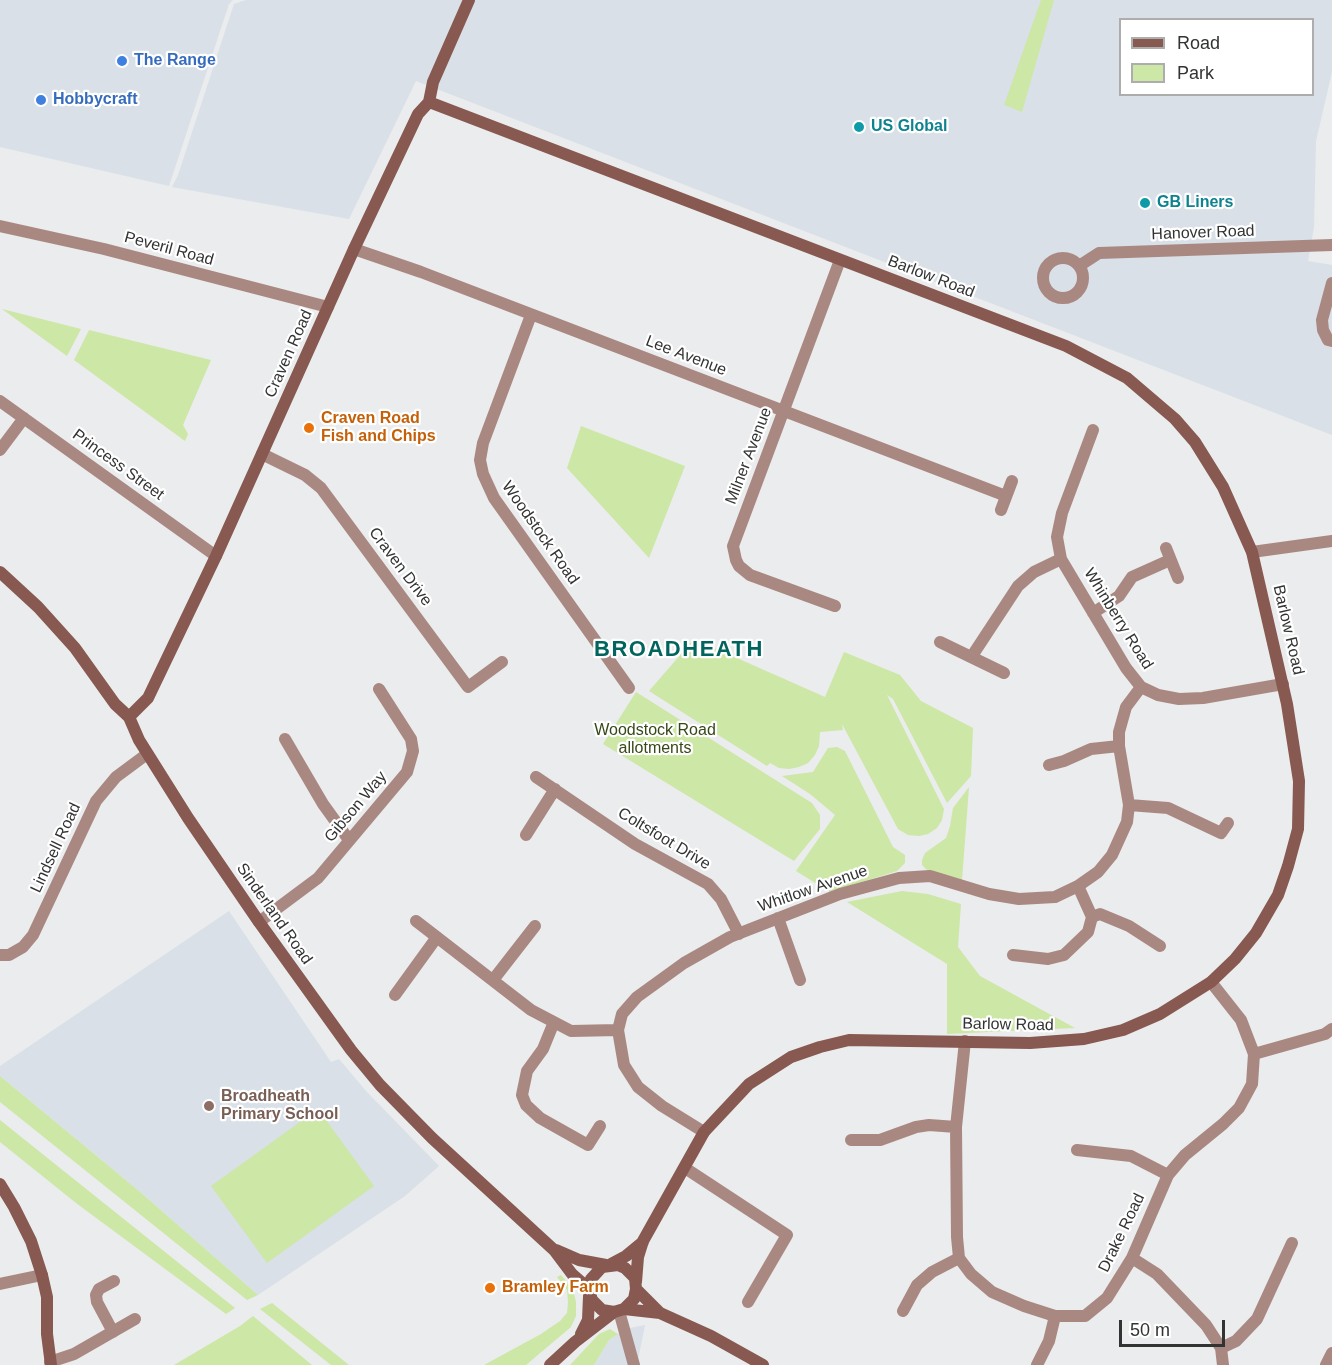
<!DOCTYPE html>
<html>
<head>
<meta charset="utf-8">
<style>
  body { margin:0 }
  #map { position:relative; width:1332px; height:1365px; overflow:hidden; background:#eaecee; font-family:Arial,sans-serif }
  canvas { display:block }
  .legend { position:absolute; left:1119px; top:18px; width:195px; height:78px; box-sizing:border-box; background:#fff; border:2px solid #adadad; margin:0; padding:8px 10px; list-style:none; font-size:18px; color:#323333 }
  .legend li { display:flex; align-items:center; gap:12px; height:30px }
  .legend b { width:30px; border:2px solid #adadad }
  .scale { position:absolute; left:1119px; top:1320px; width:106px; height:27px; box-sizing:border-box; border:3px solid #323333; border-top:0; padding-left:8px; font-size:18px; line-height:21px; white-space:nowrap; color:#323333; -webkit-text-stroke:4px #fff; paint-order:stroke }
</style>
</head>
<body>
<div id="map">
<canvas width="1332" height="1365"></canvas>
<ul class="legend">
<li><b style="height:8px;background:#875950"></b>Road</li>
<li><b style="height:16px;background:#cde7a6"></b>Park</li>
</ul>
<div class="scale">50 m</div>
</div>
<script>
const context = document.querySelector('canvas').getContext('2d');
context.lineJoin = 'round';
function fillPath(path, color) { context.fillStyle = color; context.fill(path, 'evenodd'); }
const poly = rows => new Path2D(rows.map(r => 'M' + r).join(''));
function stroke(path, color, width, dash) { context.strokeStyle = color; context.lineWidth = width; context.lineCap = dash ? 'butt' : 'round'; context.setLineDash(dash || []); context.stroke(path); }
function write(font, color, halo, rows, align = 'center') {
  context.font = font + ' Arial,sans-serif'; context.lineWidth = 4.5; context.setLineDash([]); context.textBaseline = 'middle'; context.strokeStyle = halo; context.fillStyle = color; for (const [text, x, y, turn = 0] of rows) {
    context.save(); context.translate(x, y); context.rotate((+turn || 0) * Math.PI / 180); context.textAlign = isNaN(turn) ? turn : align; if (halo) context.strokeText(text, 0, 0); context.fillText(text, 0, 0); context.restore();
  }
}
const built = poly([
  [0,0,233,0,229,4,169,186,0,147],
  [246,0,1332,0,1332,72,1316,141,1314,227,1308,261,1332,265,1332,435,416,81,349,219,172,187,178,175,234,4],
  [1120,20,1312,20,1312,94,1120,94],
  [229,911,331,1062,339,1059,366,1091,439,1166,405,1196,258,1295,139,1191,0,1076,0,1066],
  [645,1325,637,1365,594,1365,609,1340,625,1329]
]);
const green = poly([
  [1041,0,1054,0,1022,112,1004,105],
  [2,309,81,329,67,356],
  [89,330,211,360,183,425,188,434,185,441,74,360],
  [581,426,685,466,649,558,567,468],
  [694,639,825,697,844,652,900,675,921,701,973,728,971,776,947,803,893,699,887,695,944,809,942,820,937,828,928,834,919,836,908,835,898,829,842,724,843,730,820,732,819,746,815,755,808,763,799,767,789,769,779,768,770,763,767,766,649,691],
  [636,692,812,803,820,815,820,829,794,861,603,744],
  [837,747,845,751,893,847,905,855,905,863,897,871,830,892,796,871,835,815,810,794,782,776,813,772,828,748],
  [969,787,962,880,927,870,922,865,922,860,925,853,946,838,950,826,953,808],
  [902,891,928,894,961,904,958,947,980,976,1075,1028,947,1034,947,964,847,902],
  [0,1076,139,1191,258,1295,247,1300,0,1102],
  [318,1109,374,1186,267,1263,211,1186],
  [0,1120,235,1308,226,1314,76,1203,0,1142],
  [561,1275,573,1289,576,1302,576,1316,571,1327,526,1365,484,1365,541,1334,560,1321,567,1313,568,1302,567,1290,557,1277],
  [272,1303,349,1365,331,1365,260,1309],
  [253,1316,312,1365,174,1365,240,1326],
  [610,1329,618,1334,609,1340,594,1365,570,1365,599,1334]
]);
const street = poly([
  [0,226,104,249,328,307],
  [354,249,421,272,1006,496],
  '1043 278a20 20 0 1 1 40 0a20 20 0 1 1-40 0Z',
  [1079,266,1099,253,1332,245],
  [1332,283,1322,320,1323,330,1328,340,1332,341],
  [531,315,483,443,480,460,483,474,494,498,629,688],
  [0,401,216,556],
  [1093,430,1062,513,1057,537,1061,559,1126,668,1141,687,1158,695,1179,699,1203,698,1283,684],
  [0,450,24,418],
  [262,454,305,475,321,488,468,687,502,662],
  [1001,510,1012,481],
  [1166,548,1178,578],
  [1252,552,1332,541],
  [835,606,750,575,739,566,736,560,733,546,840,260],
  [1093,613,1119,596,1132,577,1170,560],
  [940,642,1004,673],
  [972,656,1018,586,1034,572,1061,559],
  [285,739,323,804,349,840],
  [1049,765,1064,761,1091,749,1119,746],
  [536,777,635,844,708,884,721,899,739,934],
  [1129,805,1168,808,1221,833,1228,823],
  [526,835,555,789],
  [1092,917,1100,914,1129,926,1160,946],
  [778,918,800,980],
  [416,921,531,1010,571,1031,618,1030],
  [259,922,318,878,407,772,413,751,411,739,379,689],
  [0,955,9,955,23,947,33,935,96,801,116,777,147,754],
  [1013,955,1048,959,1064,955,1088,932,1092,917,1078,886],
  [493,980,535,926],
  [395,995,437,937],
  [554,1022,543,1049,527,1071,522,1095,526,1105,540,1118,588,1145,600,1126],
  [965,1041,956,1127,957,1237,959,1258,971,1274,992,1292,1024,1306,1055,1316,1085,1316,1107,1298,1132,1258,1168,1175,1185,1155,1223,1124,1239,1108,1252,1084,1254,1054,1241,1020,1211,982],
  [1254,1054,1325,1034,1332,1029],
  [704,1132,662,1106,638,1087,624,1065,618,1030,622,1014,637,997,684,963,730,937,840,894,899,878,930,876,989,894,1019,899,1055,897,1078,886,1098,872,1112,855,1127,822,1129,805,1119,746,1119,732,1126,707,1141,687],
  [851,1140,880,1140,916,1127,929,1125,956,1127],
  [1077,1150,1131,1156,1168,1175],
  [685,1168,787,1235,748,1302],
  [1132,1258,1157,1274,1206,1325,1221,1348,1223,1365],
  [0,1284,42,1275],
  [619,1311,634,1365],
  [903,1311,917,1285,932,1272,959,1258],
  [113,1332,97,1302,96,1295,99,1289,114,1281],
  [1221,1348,1236,1341,1257,1319,1292,1243],
  [50,1362,74,1354,135,1319],
  [1037,1365,1049,1341,1055,1316],
  [1326,1365,1332,1353]
]);
const secondary = poly([
  [429,102,1066,346,1127,378,1175,419,1195,442,1223,487,1252,552,1287,704,1299,781,1298,829,1288,866,1278,895,1256,933,1235,959,1211,982,1160,1014,1123,1030,1084,1039,1030,1043,849,1040,820,1047,791,1057,749,1084,704,1132,643,1241,638,1257,636,1282],
  [0,572,38,607,75,648,115,704,129,717,139,740,188,818,259,922,351,1050,380,1085,432,1138,554,1250,572,1274,589,1289],
  [129,717,148,698,216,556,354,249,418,114,429,102,433,82,469,0],
  [0,1184,14,1207,31,1241,42,1275,47,1297,47,1334,51,1365],
  [556,1250,579,1260,606,1265],
  [611,1264,626,1256,643,1242],
  [636,1289,660,1313],
  [624,1309,634,1299,636,1289,635,1278,625,1268,618,1265,602,1267,591,1279,589,1289,592,1300,602,1310,614,1312,624,1309,660,1313,711,1336,763,1365],
  [581,1334,588,1320,589,1296],
  [550,1365,575,1342,614,1312]
]);
const markers = [
  [122,61,6,"#3f7fe0"],
  [41,100,6,"#3f7fe0"],
  [859,127,6,"#0f9aa8"],
  [1145,203,6,"#0f9aa8"],
  [309,428,6,"#e8710a"],
  [209,1106,6,"#8d6e63"],
  [490,1288,6,"#e8710a"]
];
const shopNames = [
  ["The Range",134,61],
  ["Hobbycraft",53,100]
];
const cultureNames = [
  ["US Global",871,127],
  ["GB Liners",1157,203]
];
const streetNames = [
  ["Hanover Road",1203,233,-2],
  ["Peveril Road",169,249,15],
  ["Barlow Road",931,277,21],
  ["Craven Road",289,354,-66],
  ["Lee Avenue",686,356,21],
  ["Milner Avenue",749,456,-69],
  ["Princess Street",118,465,36],
  ["Woodstock Road",540,533,55],
  ["Craven Drive",400,567,53],
  ["Whinberry Road",1118,619,58],
  ["Barlow Road",1288,630,77],
  ["Gibson Way",356,807,-50],
  ["Coltsfoot Drive",664,839,31],
  ["Lindsell Road",56,848,-65],
  ["Whitlow Avenue",813,889,-19],
  ["Sinderland Road",274,914,55],
  ["Barlow Road",1008,1025,1],
  ["Drake Road",1122,1233,-64]
];
const foodNames = [
  ["Craven Road",321,419],
  ["Fish and Chips",321,437],
  ["Bramley Farm",502,1288]
];
const parkNames = [
  ["Woodstock Road",655,731],
  ["allotments",655,749]
];
const educationNames = [
  ["Broadheath",221,1097],
  ["Primary School",221,1115]
];
const districtNames = [
  ["BROADHEATH",679,650]
];
fillPath(built, '#d9e0e7');
fillPath(green, '#cde7a6');
stroke(street, '#aa8882', 12);
stroke(secondary, '#875950', 12);
for (const [x, y, r, color] of markers) { const dot = new Path2D(); dot.arc(x, y, r, 0, 2 * Math.PI); context.fillStyle = color; context.fill(dot); stroke(dot, '#fff', 2); }
write('bold 16px', '#366cbe', '#fff', shopNames, 'left');
write('bold 16px', '#0d838f', '#fff', cultureNames, 'left');
write('16px', '#323333', '#fff', streetNames);
write('bold 16px', '#c56008', '#fff', foodNames, 'left');
write('16px', '#374818', '#fff', parkNames);
write('bold 16px', '#785e54', '#fff', educationNames, 'left');
context.letterSpacing = '1.5px';
write('bold 22px', '#01655e', '#fff', districtNames);
context.letterSpacing = '0px';
</script>
</body>
</html>
